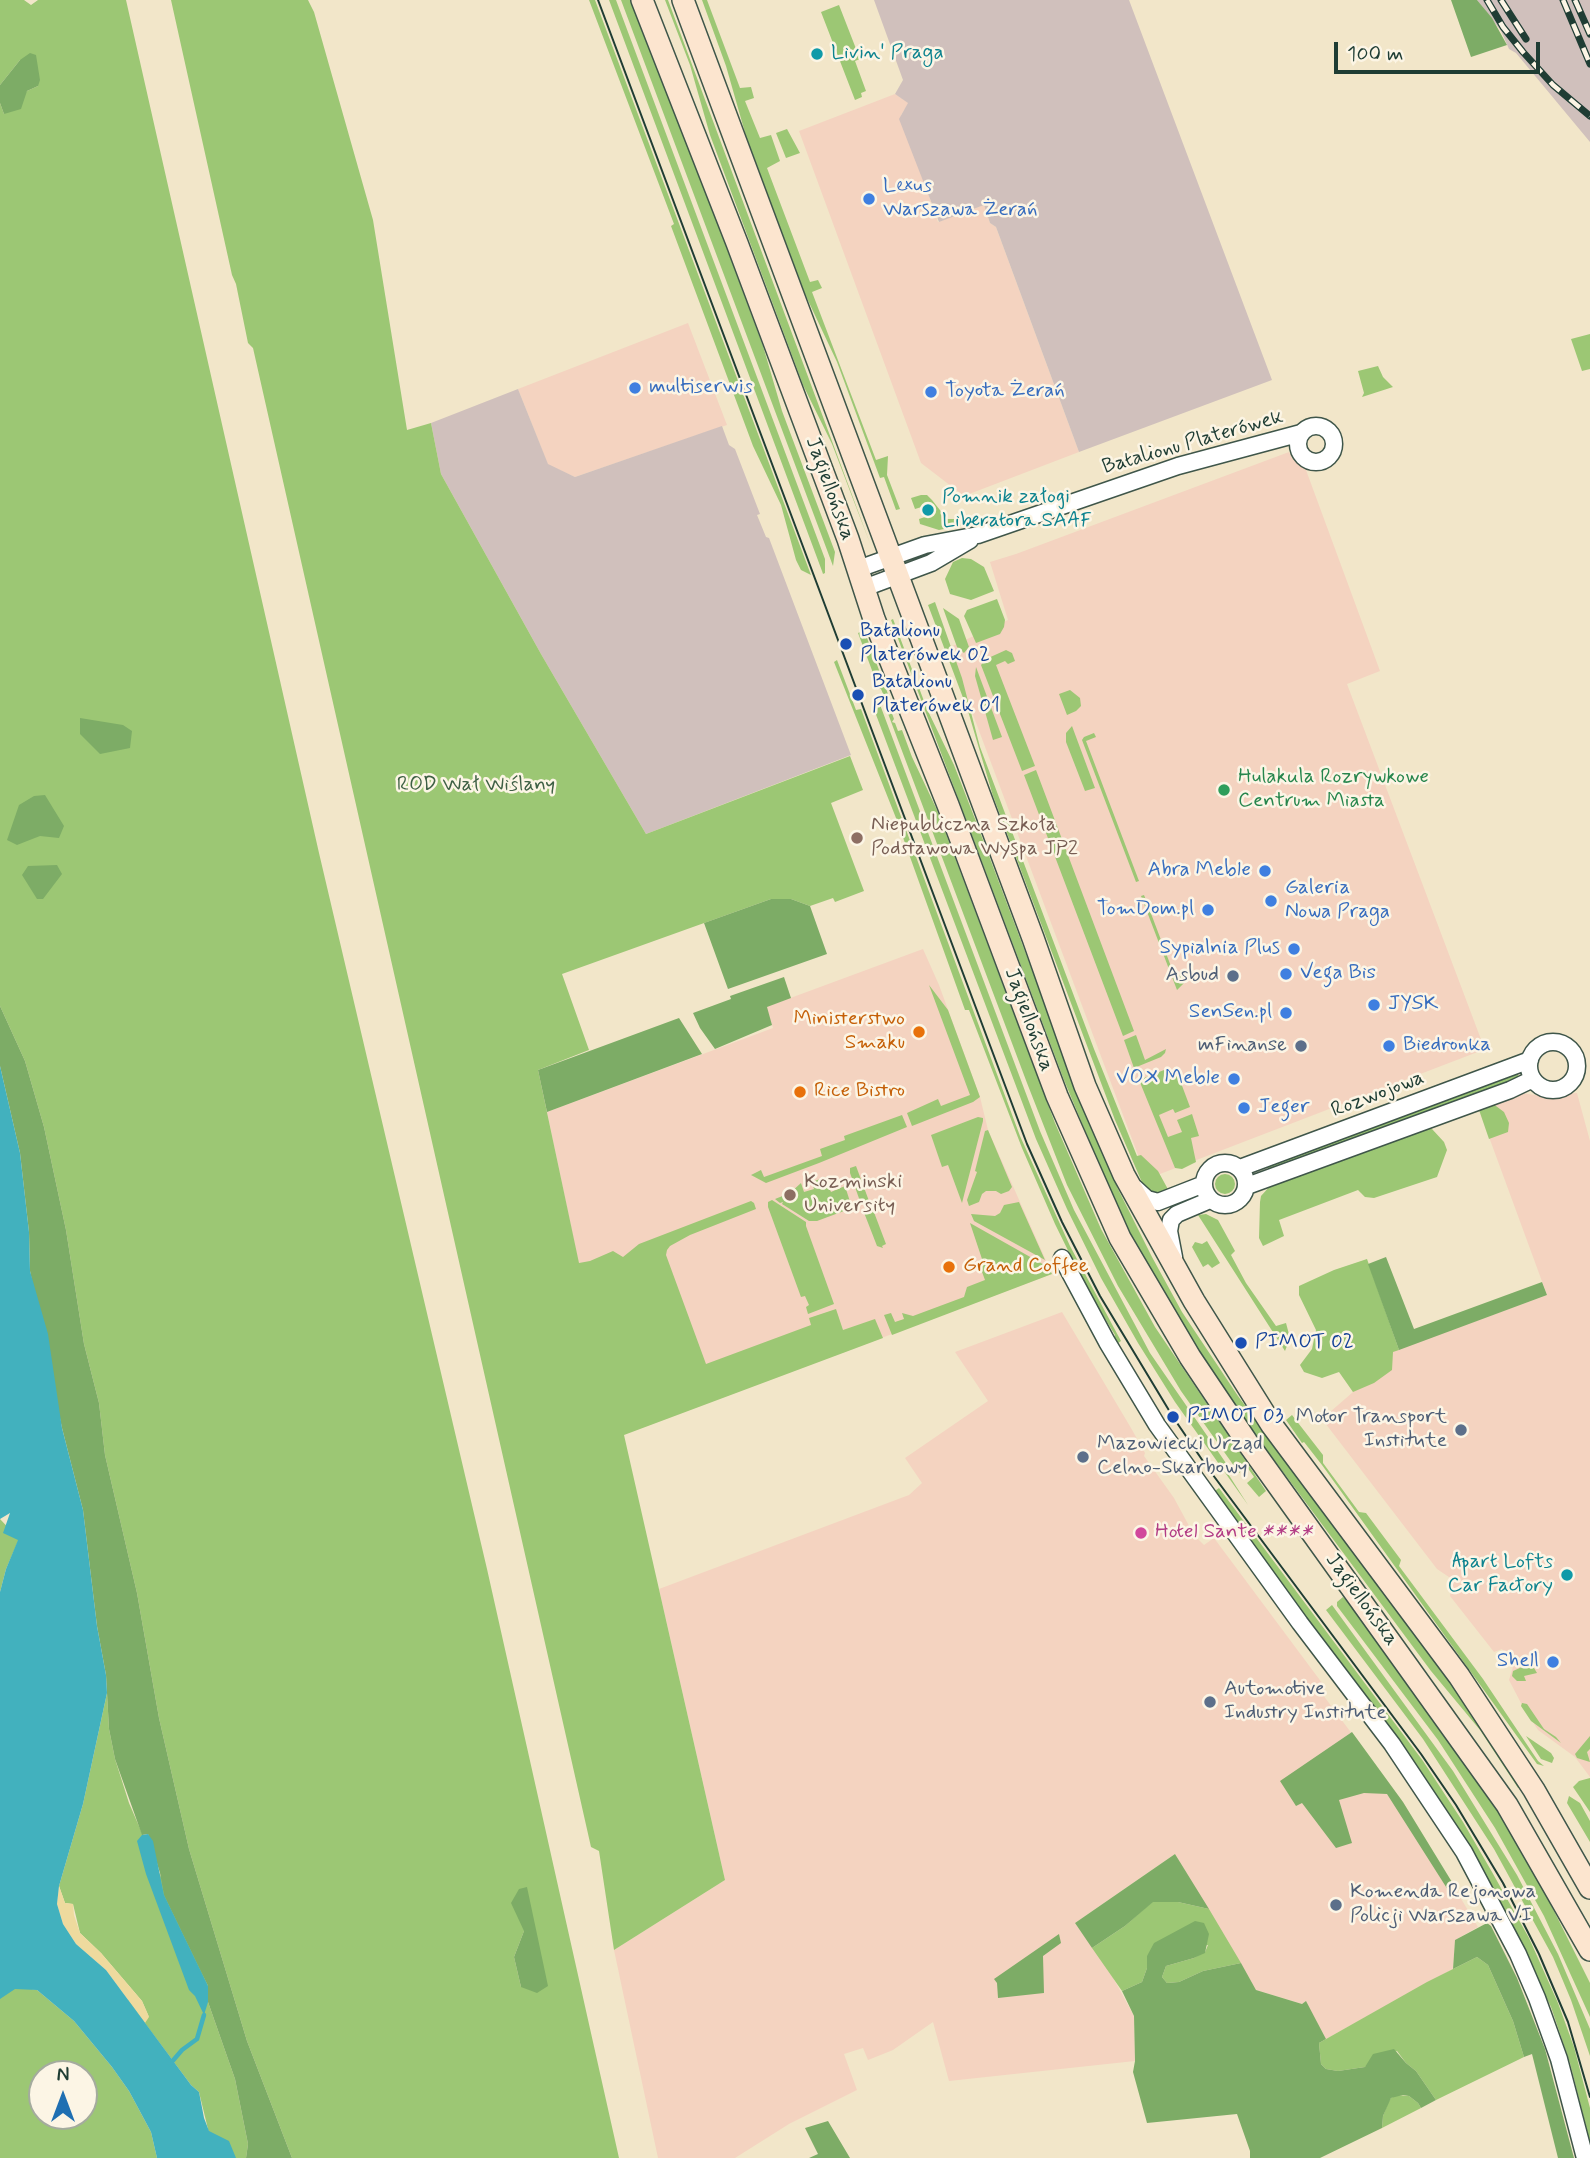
<!DOCTYPE html>
<html>
<head>
<meta charset="utf-8">
<style>
  body { margin:0 }
  #map { position:relative; width:1590px; height:2158px; overflow:hidden; background:#f2e6c9; font-family:Mynerve,sans-serif }
  canvas { display:block }
  .north { position:absolute; left:28px; top:2060px; width:70px; height:70px; box-sizing:border-box; background:#fcf5e5; border:2px solid #a4ab9e; border-radius:50%; rotate:0deg; font-size:19px; font-weight:700; line-height:28px; text-align:center; color:#1f3d34 }
  .north::after { content:''; display:block; margin:auto; width:24px; height:32px; background:#1f6fb2; clip-path:polygon(50% 0,100% 100%,50% 72%,0 100%) }
  .scale { position:absolute; left:1334px; top:42px; width:206px; height:32px; box-sizing:border-box; border:4px solid #1f3d34; border-top:0; padding-left:9px; font-size:21px; line-height:24px; white-space:nowrap; color:#1f3d34; -webkit-text-stroke:5px #fcf5e5; paint-order:stroke }
</style>
</head>
<body>
<div id="map">
<canvas width="1590" height="2158"></canvas>
<div class="north">N</div>
<div class="scale">100 m</div>
</div>
<script>
const context = document.querySelector('canvas').getContext('2d');
context.lineJoin = 'round';
function fillPath(path, color) { context.fillStyle = color; context.fill(path, 'evenodd'); }
const poly = rows => new Path2D(rows.map(r => 'M' + r).join(''));
function stroke(path, color, width, dash) { context.strokeStyle = color; context.lineWidth = width; context.lineCap = dash ? 'butt' : 'round'; context.setLineDash(dash || []); context.stroke(path); }
function write(font, color, halo, rows, align = 'center') {
  context.font = font + ' Mynerve,sans-serif'; context.lineWidth = 5; context.setLineDash([]); context.textBaseline = 'middle'; context.strokeStyle = halo; context.fillStyle = color; for (const [text, x, y, turn = 0] of rows) {
    context.save(); context.translate(x, y); context.rotate((+turn || 0) * Math.PI / 180); context.textAlign = isNaN(turn) ? turn : align; if (halo) context.strokeText(text, 0, 0); context.fillText(text, 0, 0); context.restore();
  }
}
const built = poly([
  [895,94,909,103,901,115,938,222,984,205,990,223,996,227,1079,452,964,496,921,463,799,131],
  [688,323,727,425,575,477,548,465,518,389],
  [1289,452,1292,458,1306,470,1380,671,1347,684,1482,1042,1488,1048,1147,1179,948,648,1008,620,990,562,1016,554],
  [923,949,939,985,980,1097,988,1130,1052,1274,615,1438,547,1112,773,1028,766,1007],
  [1522,1093,1541,1096,1577,1093,1590,1141,1590,1777,1575,1757,1538,1730,1523,1707,1509,1680,1513,1667,1502,1649,1494,1652,1450,1596,1452,1579,1437,1569,1322,1419,1353,1392,1339,1371,1547,1295,1478,1107],
  [1062,1312,1131,1428,1145,1453,1144,1456,1174,1498,1194,1535,1204,1545,1214,1538,1325,1687,1320,1691,1403,1802,1478,1927,1455,1940,1453,1969,1326,2039,1306,2002,1302,2004,1256,1990,1175,1854,1075,1923,1110,1972,1134,2016,1135,2061,949,2081,933,2022,893,2050,868,2060,863,2048,844,2054,857,2090,789,2124,735,2158,658,2158,614,1950,725,1880,659,1589,909,1495,922,1483,905,1458,988,1401,955,1352]
]);
const industrial = poly([
  [874,0,1129,0,1272,380,1079,452,996,227,990,223,984,205,939,222,899,119,908,103,895,94,903,80],
  [1477,0,1590,0,1590,142,1516,53,1509,49,1501,31],
  [518,389,548,464,575,477,722,426,729,445,735,449,760,514,757,515,766,537,769,538,851,755,646,834,541,654,441,474,431,423]
]);
const green = poly([
  [0,0,24,0,31,5,38,0,126,0,319,853,487,1569,619,2158,292,2158,247,2041,189,1849,159,1718,137,1593,105,1455,99,1403,84,1344,66,1230,44,1127,25,1061,0,1006,0,103,4,114,27,91,38,86,20,60,0,85],
  [524,1931,521,1987,514,1957],
  [171,0,308,0,314,12,373,220,407,430,431,423,441,474,541,654,646,834,850,756,863,790,831,803,864,891,835,902,833,898,810,906,791,899,771,899,562,974,589,1050,538,1070,579,1263,590,1261,613,1251,623,1257,639,1244,751,1201,754,1203,756,1209,690,1235,670,1246,667,1250,666,1255,706,1364,811,1325,809,1318,836,1309,843,1330,875,1319,883,1338,624,1435,725,1880,614,1950,599,1851,591,1847,253,348,248,343,236,284,232,275],
  [589,0,595,0,811,575,801,570,796,560,781,505,753,446,671,226,674,224],
  [609,0,616,0,825,559,825,573,823,574,822,571],
  [621,0,634,0,675,109,763,346,782,411,835,552,833,566],
  [665,0,668,0,871,546,832,444,803,385,710,135,690,65],
  [702,0,707,0,740,88,751,87,754,98,745,101,760,138,771,135,780,161,767,168,810,282,818,280,822,288,812,292,876,460,888,456,887,475,900,509,896,510,884,477,880,478,837,362,805,294,746,136,726,66],
  [839,5,860,59,855,61,866,91,861,93,862,97,855,100,821,12],
  [787,129,800,153,786,158,776,133],
  [1590,334,1590,369,1582,371,1571,339],
  [1378,366,1383,377,1393,387,1362,397,1364,393,1358,371],
  [921,495,927,495,932,500,947,519,955,519,965,515,969,524,939,530,920,524,919,519,931,515,928,505,915,509,911,498],
  [962,558,971,559,984,567,994,591,971,600,950,594,945,579,953,562],
  [997,599,1005,620,1004,627,1000,634,976,643,964,616,967,610],
  [935,602,962,678,980,747,1094,1049,1137,1156,1141,1155,1158,1171,1170,1193,1152,1194,1144,1187,1115,1120,993,796,968,711,928,605],
  [943,608,959,619,969,647,964,653,957,647],
  [893,619,927,709,954,765,977,824,1090,1124,1118,1189,1152,1257,1182,1312,1238,1396,1452,1683,1522,1788,1518,1788,1480,1730,1431,1671,1243,1418,1209,1370,1138,1249,1113,1198,1064,1080,891,620],
  [864,630,888,694,884,696,881,689,879,689,858,633],
  [1006,650,1012,653,1015,661,1008,664,1005,661,996,665,1035,766,1022,771,981,665,986,659],
  [837,660,856,710,861,709,1020,1136,1070,1246,1121,1341,1114,1346,1112,1342,1115,1335,1087,1289,1055,1224,1022,1148,969,1010,965,1010,896,818,834,662],
  [976,667,1002,737,993,740,975,676],
  [1070,690,1080,698,1081,706,1076,711,1067,715,1059,694],
  [887,699,894,719,892,722,895,723,898,731,902,730,912,757,937,810,1055,1123,1101,1229,1155,1327,1266,1491,1259,1497,1247,1483,1254,1477,1247,1467,1239,1473,1181,1391,1118,1286,1067,1185,1027,1083,893,727,883,700],
  [879,702,1040,1131,1074,1210,1150,1353,1228,1466,1225,1469,1248,1505,1175,1402,1138,1343,1101,1278,1067,1209,1036,1139,872,704],
  [1072,726,1095,788,1085,791,1066,742,1066,733],
  [1094,733,1096,737,1086,741,1139,881,1136,882,1082,740,1084,737],
  [1036,770,1134,1031,1123,1036,1024,775],
  [1144,895,1175,977,1185,974,1184,983,1177,990,1141,896],
  [929,985,948,1010,980,1097,973,1102,912,1126,907,1113,938,1099,941,1106,970,1095],
  [1136,1035,1145,1060,1166,1049,1165,1053,1161,1057,1134,1068,1124,1040],
  [1164,1070,1173,1071,1178,1075,1190,1107,1175,1113,1173,1109,1159,1115,1168,1137,1182,1132,1177,1120,1192,1114,1199,1136,1191,1138,1196,1162,1182,1169,1175,1168,1139,1080],
  [1518,1073,1518,1078,1269,1170,1267,1166],
  [1492,1103,1504,1112,1509,1123,1508,1132,1489,1139,1478,1107],
  [902,1115,907,1127,819,1163,766,1183,751,1175,761,1170,764,1177,822,1156,820,1149,845,1140,844,1136],
  [978,1117,983,1118,983,1121,962,1203,948,1165,942,1167,931,1135],
  [1424,1126,1432,1129,1444,1142,1447,1150,1437,1177,1374,1198,1365,1197,1358,1190,1279,1220,1284,1236,1263,1246,1259,1238,1260,1202,1261,1196,1270,1186],
  [988,1130,1012,1187,1009,1191,1001,1194,996,1191,986,1191,982,1194,979,1202,969,1206,967,1200,977,1172,975,1171,985,1131],
  [856,1166,869,1201,861,1204,850,1173,850,1168],
  '1215 1184a10 10 0 1 1 20 0a10 10 0 1 1-20 0Z',
  [825,1177,831,1192,845,1186,852,1208,817,1221,809,1221,782,1204,783,1202,780,1203,775,1199,790,1193,801,1183,804,1192,814,1189,812,1182],
  [772,1200,806,1222,806,1226,834,1304,808,1314,806,1307,809,1305,805,1296,801,1297,768,1207,768,1202],
  [1019,1202,1045,1260,974,1221,971,1214,995,1216,1000,1213,1004,1205],
  [872,1207,886,1244,882,1246,883,1248,877,1246,863,1210],
  [1206,1214,1218,1220,1235,1251,1231,1255,1246,1283,1276,1326,1286,1323,1290,1338,1285,1351,1198,1215],
  [970,1223,1048,1267,1052,1274,892,1335,884,1315,891,1313,895,1322,904,1319,902,1313,913,1316,964,1297,967,1287,985,1280,978,1261,982,1259],
  [1207,1241,1220,1263,1212,1268,1208,1264,1203,1267,1192,1247,1195,1242,1202,1244],
  [1367,1259,1399,1350,1393,1352,1392,1370,1374,1383,1353,1392,1339,1372,1322,1378,1304,1372,1300,1365,1312,1349,1316,1330,1299,1295,1299,1286,1334,1270],
  [1292,1415,1323,1455,1323,1463,1359,1512,1366,1513,1401,1560,1399,1566,1483,1679,1538,1761,1544,1766,1537,1764,1322,1465,1304,1442,1302,1443,1286,1420],
  [1219,1488,1423,1761,1463,1822,1492,1872,1529,1938,1558,2003,1574,2047,1590,2108,1590,2142,1570,2063,1551,2007,1495,1892,1457,1826,1417,1765,1212,1493],
  [0,1519,19,1539,6,1569,0,1592],
  [1343,1597,1362,1617,1492,1799,1534,1871,1590,1983,1590,2017,1544,1916,1495,1828,1438,1740,1337,1606,1337,1602],
  [1332,1605,1453,1771,1517,1875,1558,1954,1590,2029,1590,2056,1571,2000,1553,1957,1494,1849,1423,1739,1326,1610],
  [1531,1663,1537,1673,1524,1676,1526,1681,1517,1681,1512,1676,1513,1671],
  [107,1693,109,1729,115,1759,129,1803,208,1986,208,2002,235,2079,248,2144,246,2158,215,2158,199,2092,191,2085,127,1999,149,2017,142,2001,101,1953,80,1933,73,1904,65,1903,59,1886,83,1804],
  [1522,1703,1527,1704,1544,1729,1556,1737,1561,1743,1531,1721,1521,1706],
  [1526,1736,1551,1753,1554,1758,1552,1763,1541,1759],
  [1590,1736,1590,1749,1587,1752,1590,1762,1577,1758,1575,1754],
  [1590,1778,1590,1812,1573,1787,1579,1781],
  [1569,1796,1580,1803,1590,1821,1590,1842,1567,1803],
  [1153,1901,1178,1902,1209,1909,1241,1963,1203,1971,1179,1982,1167,1983,1162,1977,1166,1966,1194,1958,1205,1952,1208,1945,1147,1956,1147,1968,1142,1982,1122,1991,1092,1948,1125,1926],
  [1477,1957,1488,1965,1513,2021,1524,2057,1436,2100,1416,2071,1406,2063,1397,2051,1365,2067,1338,2071,1326,2069,1321,2064,1319,2043,1427,1982],
  [0,1984,37,1990,74,2021,112,2067,129,2091,151,2132,157,2158,0,2158],
  [42,2074,84,2074,84,2116,42,2116],
  [1397,2095,1409,2096,1418,2103,1421,2108,1382,2128,1383,2116,1388,2103,1391,2098]
]);
const forest = poly([
  [1451,0,1477,0,1492,18,1507,45,1471,57],
  [30,53,36,55,40,80,38,86,27,91,21,109,4,114,0,103,0,85,20,60],
  [80,718,123,725,132,731,130,748,100,754,80,734],
  [45,795,64,826,59,838,40,836,17,845,7,840,19,805,34,796],
  [57,865,62,874,43,899,37,899,22,875,28,866],
  [771,899,791,899,810,906,827,954,728,989,704,923],
  [784,977,791,998,767,1007,772,1025,715,1049,700,1028,693,1013,731,999,730,996],
  [0,1006,25,1061,44,1127,66,1230,84,1344,99,1403,105,1455,137,1593,159,1718,189,1849,247,2041,292,2158,246,2158,248,2144,235,2079,208,2002,208,1986,164,1895,160,1873,148,1834,142,1835,115,1759,109,1729,106,1675,97,1626,83,1510,62,1428,30,1271,29,1232,20,1153,0,1066],
  [679,1018,702,1054,547,1112,538,1070],
  [1386,1257,1414,1329,1542,1282,1547,1295,1399,1350,1368,1264],
  [1352,1732,1403,1802,1455,1887,1448,1890,1387,1794,1364,1793,1339,1800,1352,1843,1336,1848,1302,1803,1296,1806,1280,1781],
  [1175,1854,1209,1909,1178,1902,1153,1902,1125,1926,1092,1948,1075,1923],
  [527,1887,548,1986,537,1993,521,1987,514,1957,524,1931,511,1903,519,1889],
  [1195,1921,1204,1923,1209,1934,1205,1953,1194,1958,1166,1966,1162,1977,1167,1983,1179,1982,1203,1971,1241,1963,1256,1990,1302,2004,1306,2001,1326,2039,1319,2043,1321,2064,1326,2069,1338,2071,1365,2067,1373,2054,1394,2049,1406,2063,1416,2071,1436,2100,1421,2108,1418,2103,1409,2096,1403,2095,1391,2098,1383,2116,1382,2128,1320,2158,1250,2158,1250,2151,1237,2114,1147,2123,1133,2072,1135,2061,1134,2016,1122,1991,1142,1982,1147,1968,1147,1956,1154,1943],
  [1487,1923,1491,1926,1517,1978,1545,2049,1574,2158,1558,2158,1532,2054,1524,2057,1513,2021,1488,1965,1477,1957,1453,1969,1455,1940],
  [1059,1934,1061,1943,1043,1956,1044,1993,998,1998,997,1983,994,1979],
  [828,2121,850,2158,809,2158,818,2154,805,2128]
]);
const sand = poly([
  [59,1886,65,1903,73,1904,74,1915,80,1933,101,1953,142,2001,149,2017,145,2023,106,1970,76,1944,63,1924,57,1904]
]);
const water = poly([
  [0,1066,20,1153,29,1232,30,1271,48,1334,62,1428,83,1510,97,1626,106,1675,107,1693,83,1804,59,1886,57,1904,63,1924,76,1944,106,1970,191,2085,199,2092,204,2118,209,2131,229,2141,236,2158,157,2158,151,2132,129,2091,112,2067,74,2021,37,1990,15,1989,0,1999,0,1592,6,1569,18,1540,3,1533,10,1513,0,1519],
  [148,1834,153,1841,164,1895,208,1986,208,2002,204,2015,195,1996,189,1990,146,1874,137,1841,142,1835]
]);
const stream = poly([
  [170,2064,182,2050,197,2039,204,2015]
]);
const minor = poly([
  '1298 444a18 18 0 1 1 36 0a18 18 0 1 1-36 0Z',
  [858,569,925,545,978,535,1178,466,1301,433],
  [864,588,931,563,970,540],
  '1529 1066a24 24 0 1 1 48 0a24 24 0 1 1-48 0Z',
  '1204 1184a21 21 0 1 1 42 0a21 21 0 1 1-42 0Z',
  [1240,1168,1530,1060],
  [1247,1186,1510,1090,1533,1079],
  [1135,1188,1147,1199,1158,1202,1204,1184],
  [1174,1257,1169,1231,1171,1220,1177,1214,1210,1200],
  [1062,1258,1107,1342,1157,1425,1300,1623,1392,1744,1464,1852,1518,1954,1537,1998,1559,2059,1585,2158]
]);
const secondary = poly([
  [642,0,737,243,848,539,874,619,948,805,1057,1096,1120,1238,1190,1357,1247,1442,1507,1805,1590,1950],
  [683,0,1033,938,1085,1086,1124,1175,1194,1301,1271,1424,1459,1676,1534,1790,1590,1888]
]);
const tram = poly([
  [598,0,1027,1144,1062,1222,1100,1296,1173,1417,1207,1467,1421,1754,1456,1805,1503,1883,1539,1954,1568,2022,1590,2097]
]);
const rail = poly([
  [1487,0,1503,27,1523,52,1553,85,1590,116],
  [1501,0,1526,39],
  [1563,0,1590,64],
  [1575,0,1590,34]
]);
const markers = [
  [817,54,7,"#0f9aa8"],
  [869,199,7,"#3f7fe0"],
  [635,388,7,"#3f7fe0"],
  [931,392,7,"#3f7fe0"],
  [928,510,7,"#0f9aa8"],
  [846,644,7,"#1a4fb4"],
  [858,695,7,"#1a4fb4"],
  [1224,790,7,"#2e9e5b"],
  [857,838,7,"#8d6e63"],
  [1265,871,7,"#3f7fe0"],
  [1271,901,7,"#3f7fe0"],
  [1208,910,7,"#3f7fe0"],
  [1294,949,7,"#3f7fe0"],
  [1286,974,7,"#3f7fe0"],
  [1233,976,7,"#5c6f8a"],
  [1374,1005,7,"#3f7fe0"],
  [1286,1013,7,"#3f7fe0"],
  [919,1032,7,"#e8710a"],
  [1301,1046,7,"#5c6f8a"],
  [1389,1046,7,"#3f7fe0"],
  [1234,1079,7,"#3f7fe0"],
  [800,1092,7,"#e8710a"],
  [1244,1108,7,"#3f7fe0"],
  [790,1195,7,"#8d6e63"],
  [949,1267,7,"#e8710a"],
  [1241,1343,7,"#1a4fb4"],
  [1173,1417,7,"#1a4fb4"],
  [1461,1430,7,"#5c6f8a"],
  [1083,1457,7,"#5c6f8a"],
  [1141,1533,7,"#d1479c"],
  [1567,1575,7,"#0f9aa8"],
  [1553,1662,7,"#3f7fe0"],
  [1210,1702,7,"#5c6f8a"],
  [1336,1905,7,"#5c6f8a"]
];
const cultureNames = [
  ["Livin' Praga",831,54],
  ["Pomnik załogi",942,498],
  ["Liberatora SAAF",942,522],
  ["Apart Lofts",1553,1563,"right"],
  ["Car Factory",1553,1587,"right"]
];
const shopNames = [
  ["Lexus",883,187],
  ["Warszawa Żerań",883,211],
  ["multiserwis",649,388],
  ["Toyota Żerań",945,392],
  ["Abra Meble",1251,871,"right"],
  ["Galeria",1285,889],
  ["Nowa Praga",1285,913],
  ["TomDom.pl",1194,910,"right"],
  ["Sypialnia Plus",1280,949,"right"],
  ["Vega Bis",1300,974],
  ["JYSK",1388,1005],
  ["SenSen.pl",1272,1013,"right"],
  ["Biedronka",1403,1046],
  ["VOX Meble",1220,1079,"right"],
  ["Jeger",1258,1108],
  ["Shell",1539,1662,"right"]
];
const streetNames = [
  ["Batalionu Platerówek",1193,443,-16],
  ["Jagiellońska",829,489,70],
  ["Jagiellońska",1028,1020,70],
  ["Rozwojowa",1378,1095,-21],
  ["Jagiellońska",1361,1600,54]
];
const transitNames = [
  ["Batalionu",860,632],
  ["Platerówek 02",860,656],
  ["Batalionu",872,683],
  ["Platerówek 01",872,707],
  ["PIMOT 02",1255,1343],
  ["PIMOT 03",1187,1417]
];
const leisureNames = [
  ["Hulakula Rozrywkowe",1238,778],
  ["Centrum Miasta",1238,802]
];
const parkNames = [
  ["ROD Wał Wiślany",476,786]
];
const educationNames = [
  ["Niepubliczna Szkoła",871,826],
  ["Podstawowa Wyspa JP2",871,850],
  ["Kozminski",804,1183],
  ["University",804,1207]
];
const serviceNames = [
  ["Asbud",1219,976],
  ["mFinanse",1287,1046],
  ["Motor Transport",1447,1418],
  ["Institute",1447,1442],
  ["Mazowiecki Urząd",1097,1445,"left"],
  ["Celno-Skarbowy",1097,1469,"left"],
  ["Automotive",1224,1690,"left"],
  ["Industry Institute",1224,1714,"left"],
  ["Komenda Rejonowa",1350,1893,"left"],
  ["Policji Warszawa VI",1350,1917,"left"]
];
const foodNames = [
  ["Ministerstwo",905,1020,"right"],
  ["Smaku",905,1044,"right"],
  ["Rice Bistro",814,1092],
  ["Grand Coffee",963,1267]
];
const hotelNames = [
  ["Hotel Sante ****",1155,1533]
];
fillPath(built, '#f4d3c0');
fillPath(industrial, '#d0c0bc');
fillPath(green, '#9cc774');
fillPath(forest, '#7dac66');
fillPath(sand, '#eeda9e');
fillPath(water, '#42b1be');
stroke(stream, '#42b1be', 4.5);
stroke(minor, '#3f564a', 19);
stroke(secondary, '#3f564a', 24);
stroke(minor, '#fff', 16);
stroke(secondary, '#fce5cf', 21);
stroke(tram, '#1f3d34', 2);
stroke(rail, '#1f3d34', 7);
stroke(rail, '#fcf5e5', 4.5, [13]);
for (const [x, y, r, color] of markers) { const dot = new Path2D(); dot.arc(x, y, r, 0, 2 * Math.PI); context.fillStyle = color; context.fill(dot); stroke(dot, '#fcf5e5', 2.5); }
write('21px', '#0d838f', '#fcf5e5', cultureNames, 'left');
write('21px', '#366cbe', '#fcf5e5', shopNames, 'left');
write('21px', '#1f3d34', '#fcf5e5', streetNames);
write('21px', '#164399', '#fcf5e5', transitNames, 'left');
write('21px', '#27864d', '#fcf5e5', leisureNames, 'left');
write('21px', '#3e6044', '#fcf5e5', parkNames);
write('21px', '#785e54', '#fcf5e5', educationNames, 'left');
write('21px', '#4e5e75', '#fcf5e5', serviceNames, 'right');
write('21px', '#c56008', '#fcf5e5', foodNames, 'left');
write('21px', '#b23c85', '#fcf5e5', hotelNames, 'left');
</script>
</body>
</html>
